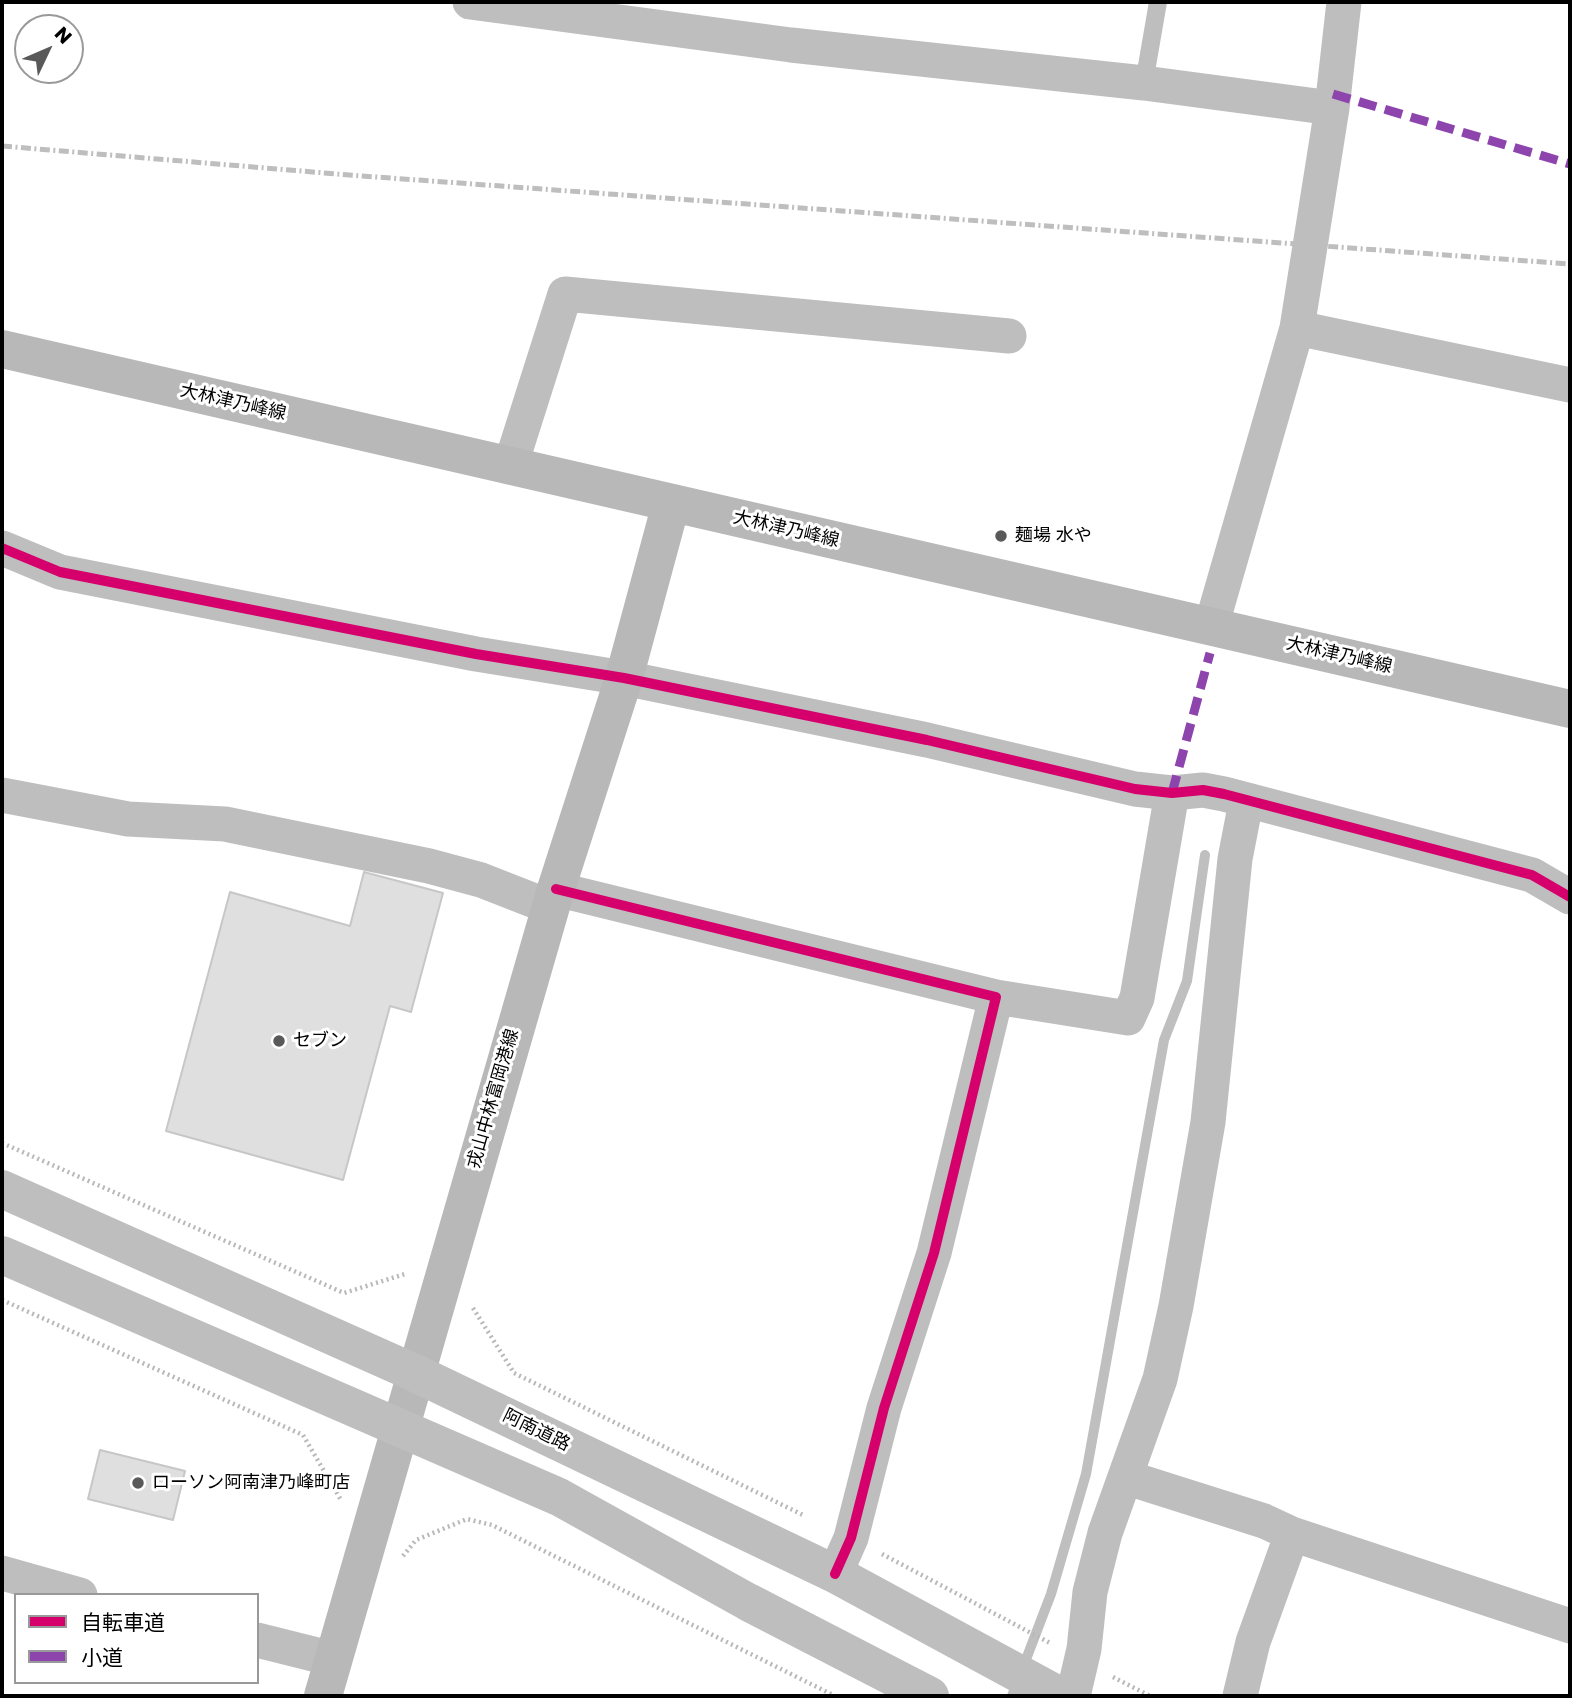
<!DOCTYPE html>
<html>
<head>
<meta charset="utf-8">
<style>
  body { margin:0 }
  #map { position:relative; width:1572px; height:1698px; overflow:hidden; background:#fff; font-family:Poppins,"Noto Sans JP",sans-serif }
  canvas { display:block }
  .frame { position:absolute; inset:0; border:4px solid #000; pointer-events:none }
  .legend { position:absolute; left:14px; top:1593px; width:245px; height:91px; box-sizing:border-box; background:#fff; border:2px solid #999; margin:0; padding:9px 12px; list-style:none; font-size:21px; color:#000 }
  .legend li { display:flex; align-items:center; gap:14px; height:35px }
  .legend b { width:35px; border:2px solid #999 }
  .north { position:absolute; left:14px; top:14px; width:70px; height:70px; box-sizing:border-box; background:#fff; border:2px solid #999; border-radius:50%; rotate:46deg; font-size:19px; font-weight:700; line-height:28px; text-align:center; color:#000 }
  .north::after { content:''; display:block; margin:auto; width:24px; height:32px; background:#595959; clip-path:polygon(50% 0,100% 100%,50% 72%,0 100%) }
</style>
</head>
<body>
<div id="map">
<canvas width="1572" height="1698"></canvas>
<div class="frame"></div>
<ul class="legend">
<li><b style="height:9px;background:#d6006c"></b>自転車道</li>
<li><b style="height:9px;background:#8e44ad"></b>小道</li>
</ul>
<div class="north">N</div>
</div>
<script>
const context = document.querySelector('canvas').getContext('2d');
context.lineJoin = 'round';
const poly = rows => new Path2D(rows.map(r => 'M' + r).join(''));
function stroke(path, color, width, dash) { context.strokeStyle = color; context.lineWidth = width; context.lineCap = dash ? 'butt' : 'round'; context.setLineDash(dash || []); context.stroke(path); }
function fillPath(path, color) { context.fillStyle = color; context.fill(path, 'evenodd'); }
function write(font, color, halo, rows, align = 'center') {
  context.font = font + ' Poppins,"Noto Sans JP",sans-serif'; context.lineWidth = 6; context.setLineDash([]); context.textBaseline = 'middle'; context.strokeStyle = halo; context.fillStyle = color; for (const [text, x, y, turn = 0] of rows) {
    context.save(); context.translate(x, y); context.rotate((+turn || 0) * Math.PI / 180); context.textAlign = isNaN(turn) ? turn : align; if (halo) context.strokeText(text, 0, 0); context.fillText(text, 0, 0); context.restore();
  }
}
const stream = poly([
  [1012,1696,1051,1594,1086,1474,1164,1040,1187,981,1205,855]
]);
const building = poly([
  [364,872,443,893,411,1012,390,1006,343,1180,166,1131,230,892,350,926,364,872],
  [100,1450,185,1471,173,1520,88,1499,100,1450]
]);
const path = poly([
  [2,1143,344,1293,405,1274],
  [2,1300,303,1435,341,1500],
  [473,1308,514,1373,805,1516],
  [882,1554,1050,1643],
  [403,1556,416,1540,467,1519,492,1525,835,1696],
  [1113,1677,1150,1696]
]);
const lane = poly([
  [1144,83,1158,2]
]);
const street = poly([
  [470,2,791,45,1144,83,1332,108],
  [1297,328,1570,385],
  [510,467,565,294,1009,336],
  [2,548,60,572,476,654,624,678,927,740,1135,789,1172,793,1203,790,1224,794,1532,875,1570,897],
  [1211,627,1297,328,1332,108,1344,2],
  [2,795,128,819,225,824,429,866,481,880,550,907],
  [556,889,996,997,934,1253,884,1408,851,1538,835,1574],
  [996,997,1128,1018,1137,998,1172,793],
  [1125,1477,1160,1379,1176,1306,1208,1122,1235,859,1246,802],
  [2,1573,80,1595],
  [257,1640,333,1659],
  [1073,1696,1084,1649,1090,1592,1105,1533,1125,1477,1264,1521,1292,1534],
  [1240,1696,1253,1642,1292,1534,1570,1626]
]);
const secondary = poly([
  [2,349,1570,709],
  [323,1696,556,889,624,678,671,504]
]);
const highway = poly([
  [2,1189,415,1373,835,1574,1060,1696],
  [2,1255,559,1497,748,1602,930,1696]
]);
const rail = poly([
  [2,146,349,175,1570,264]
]);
const quiet = poly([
  [1333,94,1570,164],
  [1172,793,1210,653]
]);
const cycleway = poly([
  [2,548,60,572,476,654,624,678,927,740,1135,789,1172,793,1203,790,1224,794,1532,875,1570,897],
  [556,889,996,997,934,1253,884,1408,851,1538,835,1574]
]);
const markers = [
  [1001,536,7,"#595959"],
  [279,1041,7,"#595959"],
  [138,1483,7,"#595959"]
];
const streetNames = [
  ["大林津乃峰線",233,403,13],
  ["大林津乃峰線",786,530,13],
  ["大林津乃峰線",1339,656,13],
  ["戎山中林富岡港線",494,1099,-74],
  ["阿南道路",536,1431,26]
];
const poiNames = [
  ["麺場 水や",1015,536],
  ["セブン",293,1041],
  ["ローソン阿南津乃峰町店",152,1483]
];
stroke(stream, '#bfbfbf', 10);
fillPath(building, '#dfdfdf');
stroke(building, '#c7c7c7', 2);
stroke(path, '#b9b9b9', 4.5, [2, 3.5]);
stroke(lane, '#bebebe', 18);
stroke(street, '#bebebe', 35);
stroke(secondary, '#b8b8b8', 38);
stroke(highway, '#bebebe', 38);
stroke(rail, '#bebebe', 5, [10, 3.5, 2, 3.5]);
stroke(quiet, '#8e44ad', 9, [18, 9]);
stroke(cycleway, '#d6006c', 10);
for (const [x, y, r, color] of markers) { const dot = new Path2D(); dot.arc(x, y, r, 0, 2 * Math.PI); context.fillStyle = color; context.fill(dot); stroke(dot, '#fff', 2.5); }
write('18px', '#000', '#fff', streetNames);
write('18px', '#000', '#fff', poiNames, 'left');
</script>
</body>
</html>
